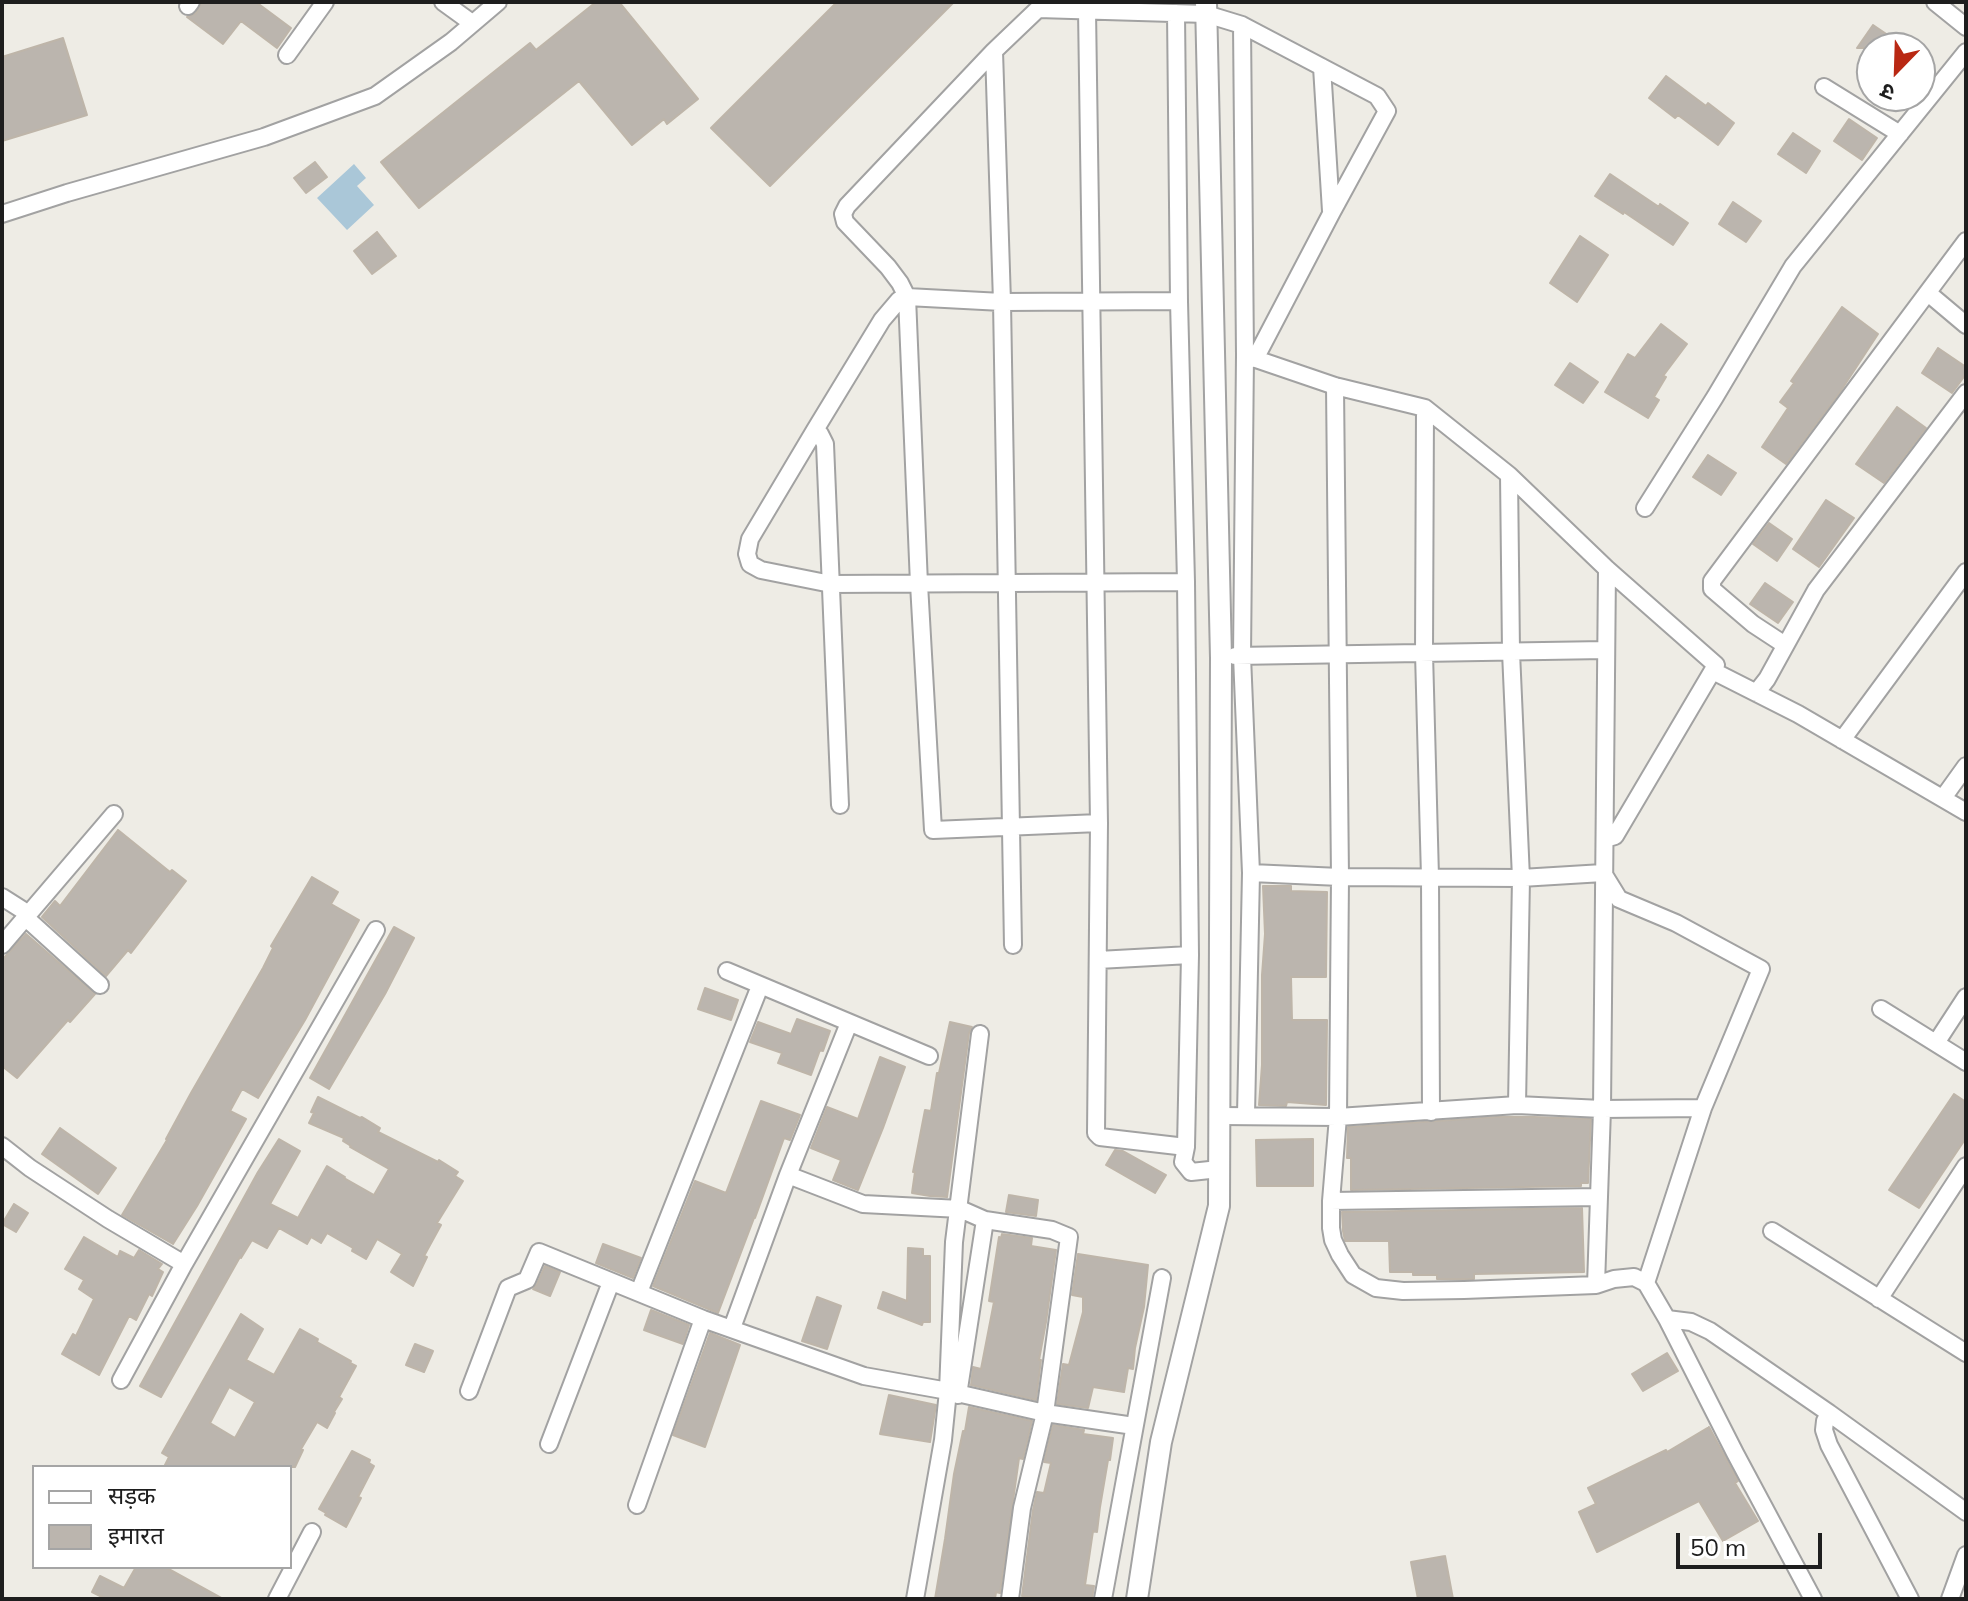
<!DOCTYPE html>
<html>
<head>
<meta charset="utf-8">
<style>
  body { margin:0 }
  #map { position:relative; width:1968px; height:1601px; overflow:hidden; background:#eeece5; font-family:Mulish,"Noto Sans Devanagari",sans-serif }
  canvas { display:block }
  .frame { position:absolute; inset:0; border:4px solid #1e1e1e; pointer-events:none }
  .legend { position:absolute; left:32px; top:1465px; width:260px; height:104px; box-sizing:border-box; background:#fff; border:2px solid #a5a5a5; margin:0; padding:10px 14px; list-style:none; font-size:24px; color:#1e1e1e }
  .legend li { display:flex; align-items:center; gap:16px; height:40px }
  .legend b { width:40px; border:2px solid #a5a5a5 }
  .north { position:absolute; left:1856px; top:32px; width:80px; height:80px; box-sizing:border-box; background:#fff; border:2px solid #a5a5a5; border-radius:50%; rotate:203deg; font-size:22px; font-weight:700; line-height:32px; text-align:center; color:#1e1e1e }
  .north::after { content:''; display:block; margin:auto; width:28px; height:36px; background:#b92813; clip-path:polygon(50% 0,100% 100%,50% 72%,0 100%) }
  .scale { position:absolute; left:1676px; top:1533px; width:146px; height:36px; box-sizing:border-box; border:4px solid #1e1e1e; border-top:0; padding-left:10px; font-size:24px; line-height:28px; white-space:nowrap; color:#1e1e1e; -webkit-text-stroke:6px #fff; paint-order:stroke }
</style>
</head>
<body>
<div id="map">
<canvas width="1968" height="1601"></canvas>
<div class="frame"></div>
<ul class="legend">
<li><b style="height:10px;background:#fff"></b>सड़क</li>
<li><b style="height:22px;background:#bbb5ae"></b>इमारत</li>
</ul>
<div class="north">उ</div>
<div class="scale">50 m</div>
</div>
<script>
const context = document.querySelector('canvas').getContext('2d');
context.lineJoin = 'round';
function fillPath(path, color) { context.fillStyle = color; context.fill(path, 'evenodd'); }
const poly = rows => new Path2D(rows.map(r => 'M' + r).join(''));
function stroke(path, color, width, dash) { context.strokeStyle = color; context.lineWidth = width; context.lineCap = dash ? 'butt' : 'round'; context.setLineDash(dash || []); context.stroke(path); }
const water = poly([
  [354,164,366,178,357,186,374,205,347,230,317,198]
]);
const building = poly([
  [202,2,256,2,291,28,277,48,241,21,223,44,187,17,196,13,202,2],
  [596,2,619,2,698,99,667,124,664,119,632,145,579,81,419,208,381,162,530,43,536,50,596,2],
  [837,2,954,2,770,186,711,128,837,2],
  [1873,25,1907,48,1857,48,1873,25],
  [63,38,87,115,2,141,2,57,63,38],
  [1666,76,1706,106,1708,103,1734,123,1718,145,1678,115,1675,118,1649,98,1666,76],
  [1849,119,1877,138,1862,160,1834,141,1849,119],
  [1793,133,1820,151,1806,173,1778,154,1793,133],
  [315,162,327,177,306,193,294,178,315,162],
  [1610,174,1659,207,1660,204,1688,223,1673,245,1624,212,1623,214,1595,196,1610,174],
  [1733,202,1761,221,1746,242,1719,224,1733,202],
  [377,232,396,256,372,274,354,251,377,232],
  [1580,236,1608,255,1577,302,1550,283,1580,236],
  [1842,307,1878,334,1840,392,1786,464,1762,447,1788,408,1780,402,1794,383,1791,381,1842,307],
  [1661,324,1687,344,1663,376,1666,377,1654,397,1659,400,1648,418,1605,392,1628,354,1635,358,1661,324],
  [1938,348,1966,367,1966,374,1952,393,1922,373,1938,348],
  [1570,363,1598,382,1583,403,1555,385,1570,363],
  [1897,407,1926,428,1884,483,1856,464,1897,407],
  [1708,455,1736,473,1721,495,1693,477,1708,455],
  [1826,500,1854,518,1819,567,1793,549,1826,500],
  [1769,523,1792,539,1777,561,1753,544,1769,523],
  [1765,583,1793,602,1778,623,1750,604,1765,583],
  [118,830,170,872,172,870,186,881,131,953,128,950,106,976,42,917,55,901,60,906,118,830],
  [312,877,338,892,331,904,359,920,305,1020,258,1098,242,1089,230,1111,246,1119,197,1206,173,1244,122,1215,167,1140,166,1139,191,1093,263,968,273,948,271,946,312,877],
  [1263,886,1291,886,1291,891,1327,892,1326,977,1291,977,1292,1020,1327,1020,1326,1105,1287,1102,1286,1106,1259,1105,1262,1065,1262,975,1265,934,1263,886],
  [394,927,414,938,385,994,329,1089,310,1078,394,927],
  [26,934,95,994,70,1022,68,1020,17,1078,2,1066,2,960,26,934],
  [705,988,738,1000,731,1020,698,1009,705,988],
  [797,1019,830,1031,823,1051,820,1050,811,1075,778,1063,782,1053,750,1042,758,1022,791,1034,797,1019],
  [950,1022,972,1027,969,1033,947,1197,930,1196,912,1193,915,1172,913,1172,925,1110,931,1111,937,1073,939,1073,950,1022],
  [880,1057,905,1067,883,1128,858,1190,833,1180,841,1160,811,1148,827,1107,858,1119,880,1057],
  [1954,1094,1966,1102,1966,1138,1919,1208,1889,1190,1954,1094],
  [318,1097,360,1118,362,1117,380,1128,378,1132,438,1162,439,1160,458,1172,455,1176,463,1181,437,1223,441,1225,424,1256,427,1257,413,1286,391,1272,402,1254,377,1239,366,1259,352,1251,353,1248,327,1233,321,1243,311,1237,307,1244,279,1228,267,1248,252,1240,241,1258,240,1257,161,1397,140,1386,258,1172,279,1139,300,1151,270,1204,298,1218,327,1166,345,1177,344,1178,374,1195,389,1169,350,1147,351,1146,343,1141,344,1138,309,1123,314,1113,311,1112,318,1097],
  [761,1101,800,1115,790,1140,784,1138,755,1218,754,1218,718,1313,653,1286,695,1181,726,1193,761,1101],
  [1496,1117,1534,1117,1591,1119,1588,1183,1581,1183,1581,1186,1351,1190,1351,1158,1347,1158,1348,1127,1496,1117],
  [60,1128,116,1168,98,1194,42,1154,60,1128],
  [1313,1139,1313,1186,1257,1186,1256,1140,1313,1139],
  [1115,1150,1123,1151,1166,1175,1155,1193,1106,1165,1115,1150],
  [1009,1195,1038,1200,1036,1216,1006,1212,1009,1195],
  [14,1204,28,1213,16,1232,2,1224,14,1204],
  [1582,1208,1584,1272,1474,1274,1474,1279,1437,1279,1437,1275,1413,1275,1413,1272,1390,1272,1389,1241,1345,1241,1343,1231,1342,1212,1582,1208],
  [1002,1234,1032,1238,1031,1246,1056,1250,1046,1322,1039,1360,1041,1360,1036,1400,971,1385,973,1367,981,1369,994,1302,989,1301,999,1237,1001,1238,1002,1234],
  [84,1237,118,1257,120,1251,134,1258,139,1250,162,1264,158,1269,163,1272,152,1296,149,1294,136,1320,129,1316,99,1375,62,1354,73,1334,76,1336,94,1299,79,1289,84,1280,65,1269,84,1237],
  [603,1244,641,1258,633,1278,596,1263,603,1244],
  [908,1248,923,1249,923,1256,930,1256,930,1322,923,1322,922,1325,878,1308,883,1292,907,1301,908,1248],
  [1078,1254,1148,1265,1144,1307,1135,1348,1133,1369,1128,1368,1124,1392,1093,1387,1088,1408,1057,1404,1063,1364,1069,1365,1083,1312,1083,1297,1072,1295,1078,1254],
  [545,1266,560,1272,550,1296,533,1289,537,1284,545,1266],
  [817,1297,841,1306,827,1349,802,1341,817,1297],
  [651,1310,689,1325,683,1344,644,1330,651,1310],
  [241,1314,263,1329,246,1360,274,1375,300,1329,318,1339,317,1342,351,1361,350,1363,356,1366,339,1397,342,1399,334,1412,335,1413,327,1428,317,1422,301,1449,303,1450,295,1467,164,1467,169,1457,162,1453,241,1314],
  [229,1387,255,1402,235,1438,210,1423,229,1387],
  [710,1333,740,1345,705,1447,673,1435,710,1333],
  [415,1344,433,1351,424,1372,406,1365,415,1344],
  [1667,1353,1678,1371,1643,1391,1632,1374,1667,1353],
  [889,1395,936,1405,930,1442,880,1434,889,1395],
  [969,1407,1032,1421,1023,1459,1019,1458,1000,1593,996,1592,995,1599,935,1599,945,1539,954,1474,963,1431,965,1431,969,1407],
  [1053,1425,1084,1430,1083,1434,1113,1438,1110,1460,1108,1460,1100,1507,1097,1532,1093,1531,1085,1585,1094,1586,1092,1599,1049,1599,1022,1596,1033,1510,1037,1492,1044,1493,1051,1463,1044,1462,1053,1425],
  [1709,1427,1738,1481,1735,1483,1758,1521,1723,1541,1699,1501,1597,1552,1579,1512,1596,1504,1588,1488,1666,1450,1667,1452,1709,1427],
  [352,1451,370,1460,369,1463,374,1466,358,1497,361,1498,346,1527,325,1515,326,1513,319,1509,352,1451],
  [1445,1556,1453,1599,1418,1599,1411,1562,1445,1556],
  [136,1567,165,1567,223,1599,106,1599,92,1592,100,1576,124,1588,136,1567]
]);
const minor = poly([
  [443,2,472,23],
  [1935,2,1966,27],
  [188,6,191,2],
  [1087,10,1099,823,1096,1133,1100,1137,1186,1147],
  [1176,13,1179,301,1186,582,1190,955,1186,1147,1183,1162,1191,1172,1219,1169],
  [1242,25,1245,355,1242,656,1251,873,1246,1115],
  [994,51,1002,302,1013,945],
  [287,55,325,2],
  [1322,67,1331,211],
  [1824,87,1900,134],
  [2,214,67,193,264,137,375,96,451,42,498,2],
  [1928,293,1966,325],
  [1179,301,1002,302,907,297,899,300,882,320,815,430,750,539,747,554,750,564,761,570,831,584,1186,582],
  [1247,356,1335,386,1425,408,1509,475,1607,569,1716,665,1615,836,1605,839],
  [1335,386,1340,877,1338,1117,1331,1201,1331,1228,1333,1240,1340,1255,1353,1275,1376,1288,1403,1291,1464,1290,1596,1285,1614,1279,1634,1277,1646,1283,1667,1319,1735,1453,1813,1599],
  [1425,408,1424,653,1430,877,1431,1112],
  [815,430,820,434,825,444,840,805],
  [1509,475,1511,652,1521,878,1517,1105],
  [1645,508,1715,397,1793,266,1966,52],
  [1785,645,1753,624,1712,589,1712,581,1966,241],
  [1235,656,1605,650],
  [1713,671,1798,714,1966,812],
  [1756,693,1767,679,1816,590,1966,393],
  [1842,740,1966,572],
  [1943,798,1966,766],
  [1099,823,933,830,919,584,907,297,900,283,888,267,845,222,843,214,847,206,994,51,1038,9,1206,14,1242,25,1377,96,1387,111,1332,212,1255,359],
  [2,897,24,911,26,918,100,985],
  [2,945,114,814],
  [1098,960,1190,955],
  [727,971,929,1056],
  [1881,1009,1966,1062],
  [1936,1043,1966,997],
  [1221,1116,1338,1117,1517,1105,1602,1109,1703,1108,1761,969,1676,923,1619,899,1603,873,1521,878,1340,877,1251,873],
  [2,1146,30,1168,108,1219,184,1264],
  [788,1175,863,1204,960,1209,985,1220,1052,1230,1069,1237,1045,1413,1022,1508,1010,1599],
  [1331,1201,1598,1197],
  [1772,1231,1966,1353],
  [1646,1283,1703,1108],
  [1596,1285,1602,1109,1607,569],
  [639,1292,760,986],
  [1879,1299,1966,1166],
  [1667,1319,1691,1322,1710,1331,1829,1413,1966,1512],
  [732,1328,788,1175,849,1023],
  [121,1380,184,1264,376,930],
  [469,1391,508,1288,527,1280,539,1252,703,1319,864,1376,948,1391,1045,1413,1134,1426],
  [958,1395,985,1220],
  [1829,1413,1825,1421,1824,1430,1829,1445,1910,1599],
  [549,1444,611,1282],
  [637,1505,703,1319],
  [277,1599,312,1532],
  [915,1599,943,1440,948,1391,954,1242,980,1034],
  [1103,1599,1162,1278],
  [1950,1599,1966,1555]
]);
const tertiary = poly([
  [1137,1599,1161,1442,1219,1206,1221,658,1206,2]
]);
fillPath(water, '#aac7d8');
fillPath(building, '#bbb5ae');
stroke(building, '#beb5a9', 2);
stroke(minor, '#a2a2a2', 20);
stroke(tertiary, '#a2a2a2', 24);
stroke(minor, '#fff', 16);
stroke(tertiary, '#fff', 20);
</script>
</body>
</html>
